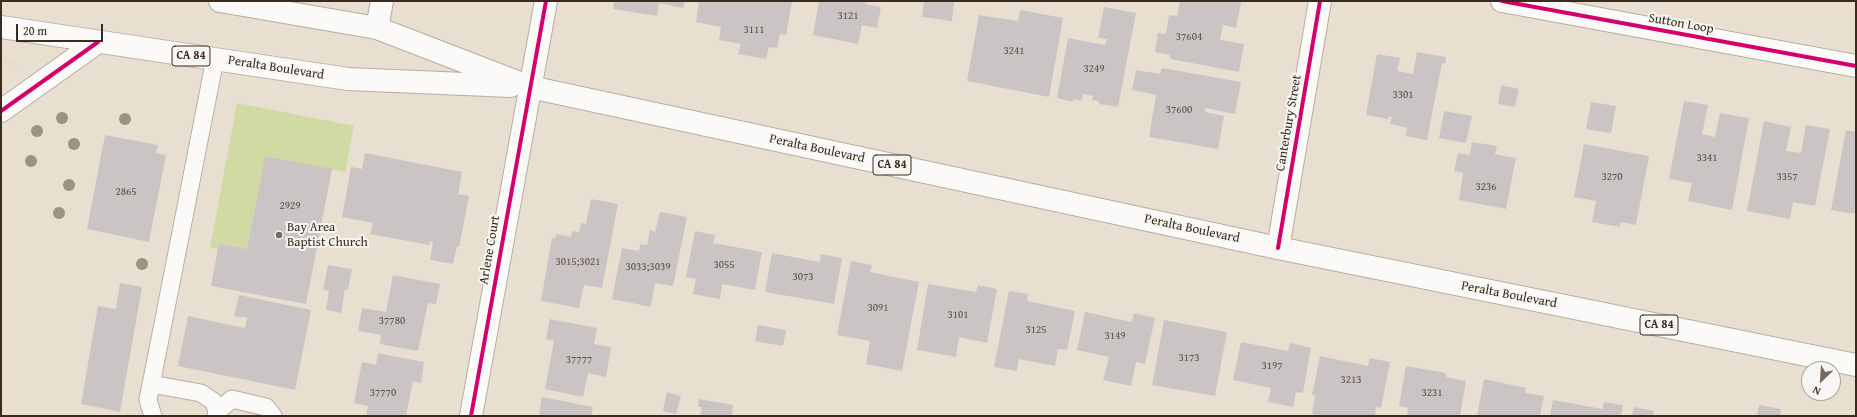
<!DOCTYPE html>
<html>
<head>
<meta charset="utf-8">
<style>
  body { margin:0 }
  #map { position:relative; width:1857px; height:417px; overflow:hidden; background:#e8dfd1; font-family:"Gentium Book Plus",serif }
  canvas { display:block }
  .frame { position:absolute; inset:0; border:2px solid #3b2a1e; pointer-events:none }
  .north { position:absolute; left:1801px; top:361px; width:40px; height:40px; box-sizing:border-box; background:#f6f6f2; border:1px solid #aba49d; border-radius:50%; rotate:205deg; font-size:11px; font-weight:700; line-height:16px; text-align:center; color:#3b2a1e }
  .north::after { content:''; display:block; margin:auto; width:14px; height:18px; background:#78695d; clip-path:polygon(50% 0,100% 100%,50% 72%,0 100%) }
  .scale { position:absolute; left:16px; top:24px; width:87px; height:18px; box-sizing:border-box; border:2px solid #3b2a1e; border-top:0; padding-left:5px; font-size:12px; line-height:14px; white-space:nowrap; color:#3b2a1e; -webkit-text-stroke:3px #f6f6f2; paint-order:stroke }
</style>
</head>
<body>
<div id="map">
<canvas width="1857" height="417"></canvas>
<div class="frame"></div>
<div class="north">N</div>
<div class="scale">20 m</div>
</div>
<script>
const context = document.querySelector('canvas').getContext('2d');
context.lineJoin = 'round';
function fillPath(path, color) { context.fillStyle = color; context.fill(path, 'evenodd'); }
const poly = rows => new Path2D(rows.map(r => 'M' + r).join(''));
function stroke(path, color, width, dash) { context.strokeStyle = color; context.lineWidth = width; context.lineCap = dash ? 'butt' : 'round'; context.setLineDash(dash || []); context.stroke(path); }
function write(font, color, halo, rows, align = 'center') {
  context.font = font + ' "Gentium Book Plus",serif'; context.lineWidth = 4; context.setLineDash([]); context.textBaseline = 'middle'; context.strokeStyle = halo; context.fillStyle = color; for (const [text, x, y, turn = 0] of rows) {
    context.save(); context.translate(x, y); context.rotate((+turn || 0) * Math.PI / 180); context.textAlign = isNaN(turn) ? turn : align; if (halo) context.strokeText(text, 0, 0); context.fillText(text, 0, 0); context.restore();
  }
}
const green = poly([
  [237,103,354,126,345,172,265,157,247,249,219,243,218,249,210,248]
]);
const building = poly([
  [614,1,685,1,683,8,659,3,657,16,613,9],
  [699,1,792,1,786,35,780,34,777,48,769,47,766,59,738,54,741,44,719,40,721,27,696,22],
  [816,1,866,1,865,4,881,7,877,28,862,25,858,44,813,35,819,2],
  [924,1,954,1,952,21,922,17],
  [1180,1,1231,1,1241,3,1236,28,1223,25,1220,40,1244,44,1239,72,1170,59,1170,55,1155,52,1158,33,1166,34,1169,15,1177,16],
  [1104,7,1136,13,1118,107,1099,104,1099,101,1092,100,1093,96,1083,94,1082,101,1074,99,1073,102,1057,98,1068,38,1105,45,1107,39,1098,38],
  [1020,10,1063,18,1049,97,967,81,979,15,1018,21],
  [1417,52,1446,57,1445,64,1442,63,1427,140,1406,136,1407,128,1390,124,1392,117,1389,116,1388,119,1366,115,1377,54,1400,58,1397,71,1413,74],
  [1162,68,1241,82,1235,114,1205,108,1205,112,1224,116,1218,149,1149,137,1156,95,1132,90,1136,70,1160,74],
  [1501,85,1519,89,1515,107,1498,104],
  [1684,101,1708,105,1702,134,1715,137,1720,113,1749,118,1732,210,1688,201,1692,183,1669,179],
  [1591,102,1616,106,1611,133,1586,129],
  [1444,111,1472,116,1466,143,1439,138],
  [1764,121,1791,127,1786,151,1801,153,1806,125,1830,129,1815,206,1793,202,1790,219,1747,211],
  [1846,130,1856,132,1856,211,1854,214,1831,210],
  [105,135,158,145,156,153,166,155,149,242,87,229],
  [1472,142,1497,146,1495,154,1516,158,1506,209,1459,200,1463,173,1454,171,1458,153,1470,155],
  [1584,144,1649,156,1636,225,1621,222,1620,227,1592,222,1596,201,1574,197],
  [365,153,462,172,458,194,469,196,459,247,457,246,453,264,430,260,433,242,430,241,429,245,370,234,373,223,342,217,351,167,362,169],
  [265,156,332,169,306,304,211,286,219,243,247,249],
  [591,199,618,204,602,288,584,285,579,308,541,301,552,238,555,239,556,234,571,237,572,231,579,232,581,223,586,224],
  [660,212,687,217,673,286,655,283,651,307,612,299,622,248,639,251,640,244,647,245,650,230,655,232],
  [695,231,715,235,713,243,762,252,755,290,722,284,720,299,693,294,696,279,686,277],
  [772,253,820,262,821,254,842,258,834,304,765,292],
  [851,261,872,265,870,272,919,282,902,371,866,364,870,341,837,335],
  [328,265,352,269,348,289,345,289,341,313,326,310,329,291,323,290],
  [393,275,440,284,436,304,428,303,418,351,380,344,381,335,358,331,362,308,386,312],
  [120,283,142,287,120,412,81,404,98,306,116,309],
  [928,284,976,292,978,285,997,289,987,343,959,337,956,357,917,350],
  [1009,291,1028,294,1027,301,1075,311,1067,350,1058,349,1055,366,1019,359,1017,371,994,367],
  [239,295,311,310,295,390,178,366,188,316,245,328,247,318,234,316],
  [1085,312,1132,322,1134,313,1155,318,1145,364,1136,362,1131,386,1103,380,1109,357,1077,350],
  [550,319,597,328,594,344,611,347,606,377,588,373,583,397,545,389,554,341,546,339],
  [1164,320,1227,332,1215,396,1152,385],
  [758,325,786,330,783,346,755,341],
  [1241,342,1288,351,1290,343,1311,348,1303,393,1296,392,1293,407,1268,402,1271,388,1233,380],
  [378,353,424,362,421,383,413,381,406,416,366,416,368,406,354,403,362,362,376,365],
  [1320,356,1368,366,1370,358,1390,362,1381,408,1376,407,1375,416,1320,416,1312,414,1315,395,1312,395],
  [1406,366,1446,373,1446,377,1466,381,1460,416,1407,416,1408,408,1399,406],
  [1484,379,1526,388,1525,393,1544,396,1540,416,1477,416],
  [667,392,681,396,676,414,663,411],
  [542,397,593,407,591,416,539,416],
  [699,399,733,405,732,416,700,416,702,407,698,407],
  [1553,400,1602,409,1604,402,1623,405,1621,416,1550,416],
  [1759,405,1781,409,1780,416,1757,416],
  [1634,407,1654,411,1653,416,1632,416]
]);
const path = poly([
  [1,61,10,61,18,68]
]);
const lane = poly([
  [151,384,201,393,214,402,217,412],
  [153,416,148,400,215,59],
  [216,416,217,412,232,399,266,407,273,416]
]);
const street = poly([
  [1502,1,1856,66],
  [377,28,382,1],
  [1278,248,1320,1],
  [471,416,546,1]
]);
const primary = poly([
  [220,1,377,28,530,87,1278,248,1856,365],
  [1,27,348,79,511,86],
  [1,111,98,42]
]);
const cycleway = poly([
  [1502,1,1856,66],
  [1,111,98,42],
  [1278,248,1320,1],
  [471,416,546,1]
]);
const trees = [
  [62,118],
  [125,119],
  [37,131],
  [74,144],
  [31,161],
  [69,185],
  [59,213],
  [142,264]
];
const markers = [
  [279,235,4,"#78695d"]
];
const numberNames = [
  ["3121",848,16],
  ["3111",754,30],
  ["37604",1189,37],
  ["3241",1014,51],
  ["3249",1094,69],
  ["3301",1403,95],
  ["37600",1179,110],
  ["3341",1707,158],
  ["3270",1612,177],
  ["3357",1787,177],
  ["3236",1486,187],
  ["2865",126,192],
  ["2929",290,206],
  ["3015;3021",578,262],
  ["3055",724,265],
  ["3033;3039",648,267],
  ["3073",803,277],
  ["3091",878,308],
  ["3101",958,315],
  ["37780",392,321],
  ["3125",1036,330],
  ["3149",1115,336],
  ["3173",1189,358],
  ["37777",579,360],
  ["3197",1272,366],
  ["3213",1351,380],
  ["37770",383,393],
  ["3231",1432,393]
];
const shields = [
  [191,56,38],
  [892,165,38],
  [1659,325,38]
];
const shieldNames = [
  ["CA 84",191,56],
  ["CA 84",892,165],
  ["CA 84",1659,325]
];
const streetNames = [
  ["Sutton Loop",1681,24,10],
  ["Peralta Boulevard",276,68,9],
  ["Canterbury Street",1289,123,-80],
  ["Peralta Boulevard",817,149,12],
  ["Peralta Boulevard",1192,229,12],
  ["Arlene Court",490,250,-80],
  ["Peralta Boulevard",1509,295,11]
];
const poiNames = [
  ["Bay Area",287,228],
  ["Baptist Church",287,243]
];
fillPath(green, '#d0daa2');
fillPath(building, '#cbc4c5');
stroke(lane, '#b4aea3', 19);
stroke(street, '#b4aea3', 24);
stroke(primary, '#b4aea3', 24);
stroke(path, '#d4d1cd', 2.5, [1, 3]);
stroke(lane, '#fcfaf8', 17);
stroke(street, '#fcfaf8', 22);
stroke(primary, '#fcfaf8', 22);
stroke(cycleway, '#d6006c', 4);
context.fillStyle = '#9b937b';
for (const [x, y] of trees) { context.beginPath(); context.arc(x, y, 6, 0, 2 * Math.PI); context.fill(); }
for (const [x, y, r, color] of markers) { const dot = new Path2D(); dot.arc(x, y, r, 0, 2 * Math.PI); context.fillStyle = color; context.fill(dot); stroke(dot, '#f6f6f2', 1.5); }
write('11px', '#5f5048', null, numberNames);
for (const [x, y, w] of shields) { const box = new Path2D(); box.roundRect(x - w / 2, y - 10, w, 20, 3); context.fillStyle = '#f6f6f2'; context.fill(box); stroke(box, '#3b2a1e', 1); }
write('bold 12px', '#3b2a1e', null, shieldNames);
write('13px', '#3b2a1e', '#f6f6f2', streetNames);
write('13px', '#3b2a1e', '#f6f6f2', poiNames, 'left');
</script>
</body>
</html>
